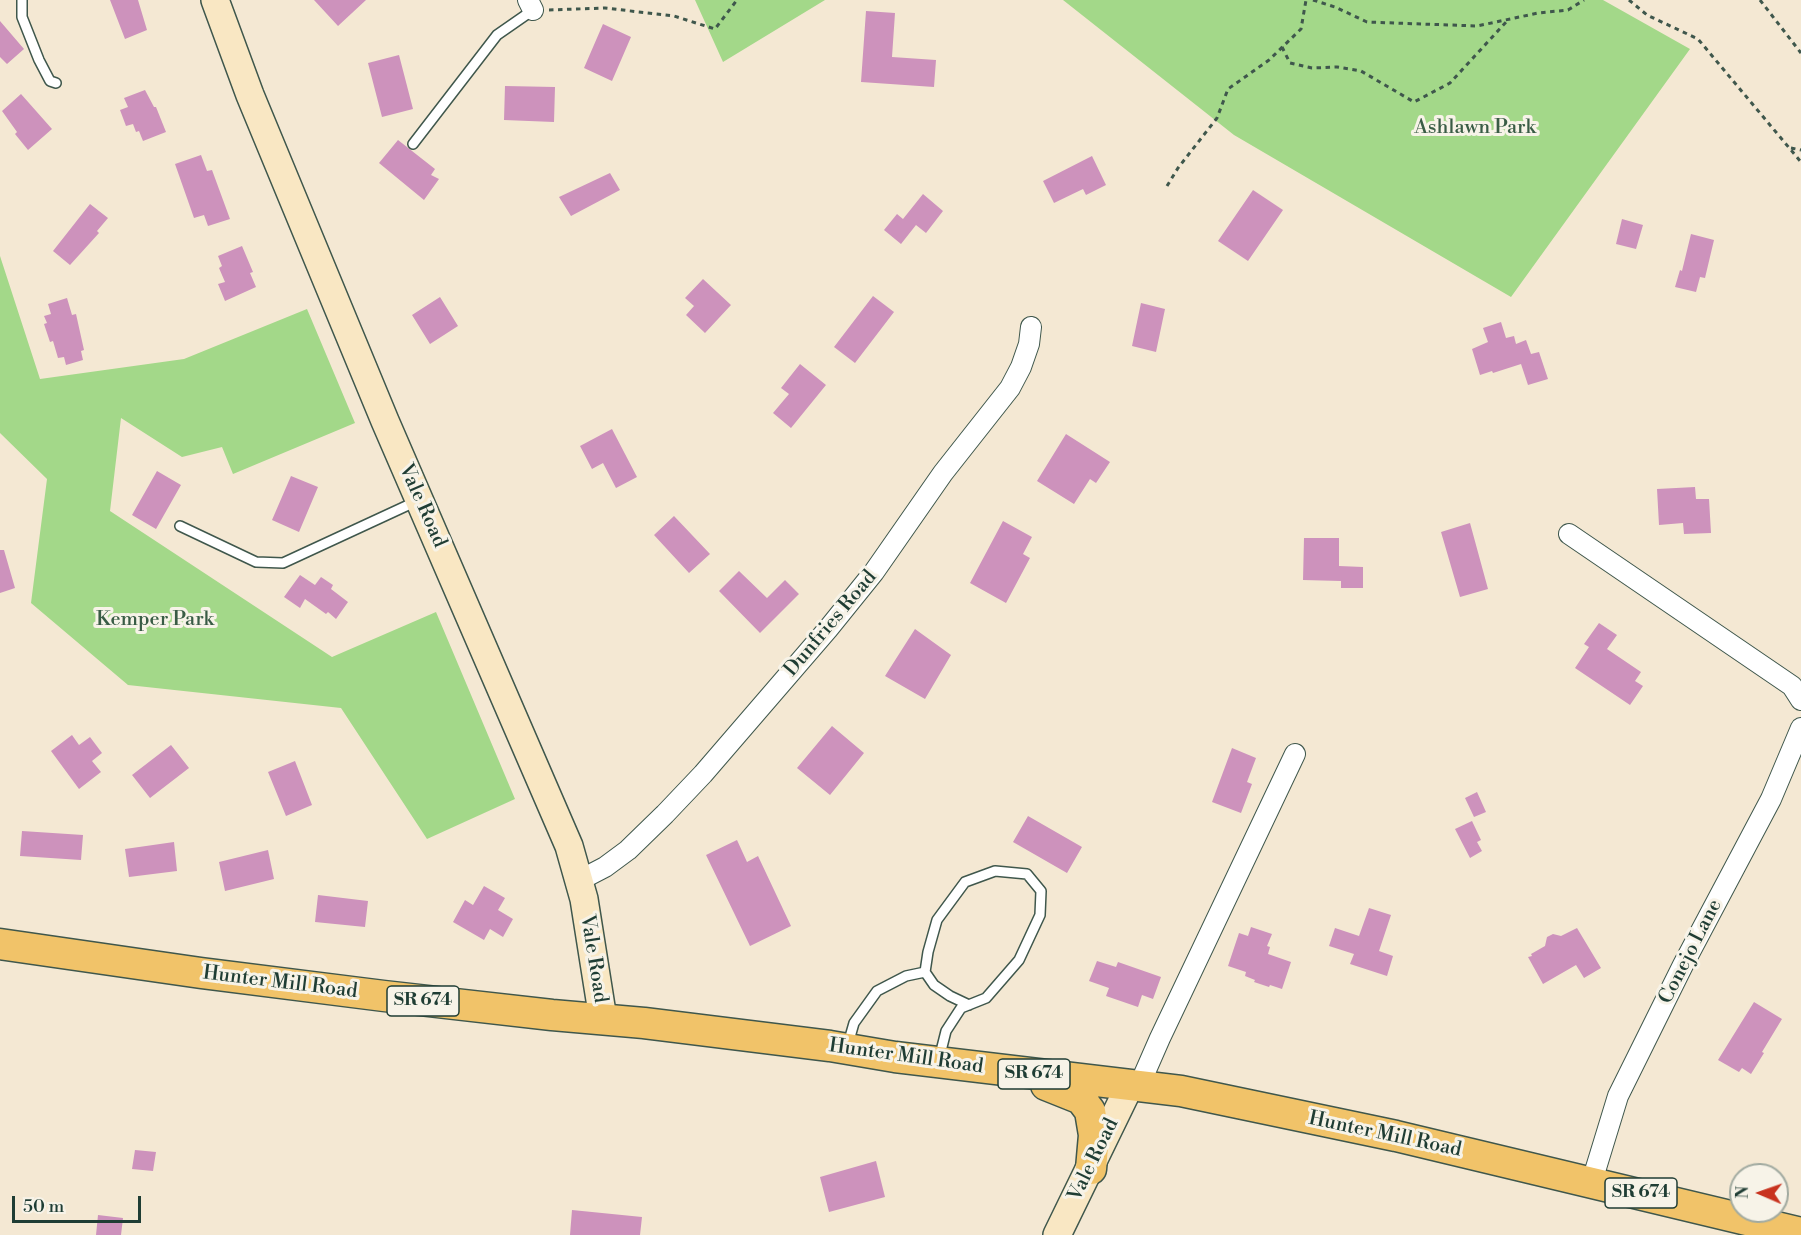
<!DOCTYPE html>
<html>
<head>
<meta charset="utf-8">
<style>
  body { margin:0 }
  #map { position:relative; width:1801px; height:1235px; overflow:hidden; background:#f4e8d3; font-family:"Libre Bodoni",serif }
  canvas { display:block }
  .north { position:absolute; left:1729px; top:1163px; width:60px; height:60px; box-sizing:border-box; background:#f7f3e8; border:2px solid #a1aaa0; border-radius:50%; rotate:272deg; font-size:16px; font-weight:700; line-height:24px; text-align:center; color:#1f3d34 }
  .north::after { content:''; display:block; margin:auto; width:21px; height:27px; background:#c8321e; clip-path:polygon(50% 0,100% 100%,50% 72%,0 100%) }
  .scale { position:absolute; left:12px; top:1196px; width:129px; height:27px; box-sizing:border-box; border:3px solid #1f3d34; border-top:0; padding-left:8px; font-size:18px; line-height:21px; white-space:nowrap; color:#1f3d34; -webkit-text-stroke:4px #f7f3e8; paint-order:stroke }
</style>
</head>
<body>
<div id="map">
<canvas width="1801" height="1235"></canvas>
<div class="north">N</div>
<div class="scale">50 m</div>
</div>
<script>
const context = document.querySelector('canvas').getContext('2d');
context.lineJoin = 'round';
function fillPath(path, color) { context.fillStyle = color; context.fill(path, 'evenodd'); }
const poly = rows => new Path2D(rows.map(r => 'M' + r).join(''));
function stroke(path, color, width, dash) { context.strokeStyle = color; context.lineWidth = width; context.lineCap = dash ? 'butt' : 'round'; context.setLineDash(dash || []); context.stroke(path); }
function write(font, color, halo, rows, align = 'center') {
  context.font = font + ' "Libre Bodoni",serif'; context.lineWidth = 6; context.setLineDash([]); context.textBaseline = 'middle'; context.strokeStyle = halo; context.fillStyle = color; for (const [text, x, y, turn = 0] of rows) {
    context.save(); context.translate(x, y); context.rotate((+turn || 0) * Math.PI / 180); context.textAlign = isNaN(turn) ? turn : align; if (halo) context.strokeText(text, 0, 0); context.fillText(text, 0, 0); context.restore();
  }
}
const green = poly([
  [695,0,825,0,723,62],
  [1063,0,1603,0,1690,49,1511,297,1234,135],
  [0,256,40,379,184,359,307,309,355,423,233,474,222,447,182,457,121,418,110,511,332,657,436,612,515,799,427,839,341,708,128,685,31,603,47,479,0,433]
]);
const building = poly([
  [110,0,138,0,147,30,125,39],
  [314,0,366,0,338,26],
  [866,11,895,13,892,57,936,60,934,87,861,82],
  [0,21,24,49,7,64,0,57],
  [603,24,631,37,612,81,584,68],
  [399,55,413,109,382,117,368,63],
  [505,86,555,87,554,122,504,120],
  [145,90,154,107,156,107,166,132,143,141,139,131,136,132,133,124,126,126,120,110,128,107,124,98],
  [21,94,52,129,28,150,15,134,17,132,2,111],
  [398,140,435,169,431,175,439,179,424,200,379,163],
  [201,155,207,171,212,170,230,219,208,226,204,215,194,218,175,164],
  [1092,156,1106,185,1086,195,1083,189,1054,203,1043,181],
  [610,173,620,190,571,216,559,197],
  [1253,190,1283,210,1248,261,1218,241],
  [923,194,943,211,926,233,916,225,901,244,884,230,897,214,903,219],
  [90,204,108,218,97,231,99,233,70,265,53,251],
  [1622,219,1643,225,1636,249,1616,244],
  [1691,234,1714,240,1705,278,1700,277,1696,292,1675,287,1680,270,1682,271],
  [242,246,253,272,250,273,256,287,225,301,218,284,225,282,219,268,222,266,218,256],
  [703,279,731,305,705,333,686,315,694,306,685,298],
  [873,296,894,312,855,363,834,347],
  [440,297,458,326,430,344,412,315],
  [67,298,72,315,76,314,84,350,81,351,83,360,66,365,64,357,58,358,53,341,50,342,44,324,47,323,44,316,51,314,48,304],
  [1141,303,1165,309,1156,352,1132,346],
  [1501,322,1506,338,1514,336,1516,344,1526,340,1531,354,1539,352,1548,379,1528,385,1521,364,1493,373,1492,371,1480,375,1472,349,1488,342,1483,328],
  [800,364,826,385,791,428,773,413,789,394,781,388],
  [612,429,637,477,616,488,603,463,592,469,580,446],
  [1066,434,1110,462,1096,483,1090,479,1074,504,1037,481],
  [157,471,181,485,156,529,132,515],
  [291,476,318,487,299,532,272,520],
  [1695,487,1696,499,1709,499,1711,533,1684,534,1683,523,1659,525,1657,489],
  [674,516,710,554,689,573,654,535],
  [1003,521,1032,537,1023,554,1030,558,1006,603,970,583],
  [1470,523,1488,589,1460,597,1441,532],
  [1304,538,1339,538,1339,566,1363,567,1363,588,1341,588,1341,581,1303,580],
  [0,550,4,550,15,588,0,593],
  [739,571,767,598,785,580,799,594,760,633,719,591],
  [300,575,315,585,321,577,333,585,331,589,348,602,336,619,328,612,326,614,305,599,300,608,284,597],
  [1599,623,1617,635,1607,649,1641,672,1635,681,1643,686,1630,705,1575,668,1589,647,1584,644],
  [915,629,951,655,925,699,885,676],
  [832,726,864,753,830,795,797,768],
  [72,735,79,745,90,737,102,753,92,761,101,772,79,789,51,751],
  [171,745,189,768,150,798,132,775],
  [1232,748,1256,758,1247,782,1252,784,1241,813,1212,802],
  [295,761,312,805,286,816,268,772],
  [1477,792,1486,812,1474,817,1465,798],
  [1028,816,1082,847,1067,873,1013,842],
  [1472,821,1481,840,1477,842,1482,851,1470,858,1455,829],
  [22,831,83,835,81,860,20,856],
  [737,840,747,862,758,856,791,926,750,946,706,855],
  [174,842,177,871,129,877,125,849],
  [268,850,274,879,225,891,219,862],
  [484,886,505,898,498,910,513,919,503,937,490,929,484,940,453,922,465,900,473,905],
  [318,895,368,901,365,927,315,922],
  [1369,908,1391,915,1379,951,1393,956,1387,976,1350,964,1354,954,1329,946,1335,928,1359,936],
  [1251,927,1272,934,1267,946,1270,947,1268,954,1291,962,1282,989,1270,985,1269,987,1254,982,1255,980,1245,976,1246,972,1228,966,1239,933,1248,936],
  [1577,928,1601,968,1584,978,1576,965,1543,984,1528,957,1532,956,1531,954,1545,946,1547,937,1553,934,1561,936],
  [1097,961,1116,967,1118,962,1161,977,1153,999,1142,995,1138,1007,1106,996,1109,988,1089,981],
  [1754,1002,1782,1019,1762,1052,1764,1053,1751,1074,1742,1068,1739,1072,1718,1060],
  [135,1150,156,1152,153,1171,132,1169],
  [876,1161,885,1197,829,1212,820,1177],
  [572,1210,642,1217,640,1235,570,1235],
  [98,1215,123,1218,121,1235,96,1235]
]);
const path = poly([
  [1313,0,1335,7,1367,22,1477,26,1538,13,1568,10,1584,0],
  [1629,0,1647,15,1698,39,1801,162],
  [1760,0,1801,53],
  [549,10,605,8,674,16,715,29,737,0],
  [1282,47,1290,63,1312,68,1337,67,1361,71,1414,102,1450,83,1507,21],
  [1791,148,1801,150],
  [1167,186,1178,168,1217,118,1228,89,1269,60,1301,29,1306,0]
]);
const service = poly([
  [22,0,22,17,39,60,50,81,56,83],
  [413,144,497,35,533,10],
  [180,526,256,562,283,563,417,501],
  [925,972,934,985,950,996,969,1005],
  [848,1044,854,1023,877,991,906,976,925,972,928,952,937,920,965,882,995,871,1027,874,1041,891,1040,915,1019,960,986,998,961,1008,946,1031,939,1059]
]);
const minor = poly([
  [528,0,533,10],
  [1569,534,1792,686,1801,700],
  [580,880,605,867,628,850,665,814,703,774,828,629,874,572,943,473,1010,388,1021,367,1029,344,1031,327],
  [1139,1086,1160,1038,1295,754],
  [1592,1181,1618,1096,1683,965,1771,799,1801,728]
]);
const secondary = poly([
  [215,0,250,95,385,421,569,846,584,899,603,1019],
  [1057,1235,1130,1085]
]);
const primary = poly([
  [0,944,201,973,384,996,552,1015,644,1023,830,1046,895,1057,1181,1091,1396,1136,1801,1233],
  [1046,1085,1081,1099,1090,1111,1094,1135,1091,1169]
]);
const shields = [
  [423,1001,72],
  [1034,1074,72],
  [1641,1193,72]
];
const shieldNames = [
  ["SR 674",423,1001],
  ["SR 674",1034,1074],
  ["SR 674",1641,1193]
];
const parkNames = [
  ["Ashlawn Park",1475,128],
  ["Kemper Park",155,620]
];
const streetNames = [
  ["Vale Road",422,506,66],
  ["Dunfries Road",831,624,-50],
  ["Conejo Lane",1691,952,-63],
  ["Vale Road",593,959,81],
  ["Hunter Mill Road",280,983,7],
  ["Hunter Mill Road",906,1057,8],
  ["Hunter Mill Road",1385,1135,12],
  ["Vale Road",1094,1160,-64]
];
fillPath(green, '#a3d889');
fillPath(building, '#cd92bc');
stroke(service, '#3f574c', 12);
stroke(minor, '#3f574c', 22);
stroke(secondary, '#3f574c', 30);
stroke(primary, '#3f574c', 33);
stroke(path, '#3f574c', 3, [4.5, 4.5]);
stroke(service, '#fff', 9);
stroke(minor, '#fff', 20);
stroke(secondary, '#f9e7c3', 27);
stroke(primary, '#f1c369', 30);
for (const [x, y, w] of shields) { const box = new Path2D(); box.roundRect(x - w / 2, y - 15, w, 30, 4.5); context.fillStyle = '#f7f3e8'; context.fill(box); stroke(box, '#1f3d34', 1.5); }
write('bold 18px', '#1f3d34', null, shieldNames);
write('20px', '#395c45', '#f7f3e8', parkNames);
write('20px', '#1f3d34', '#f7f3e8', streetNames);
</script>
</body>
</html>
